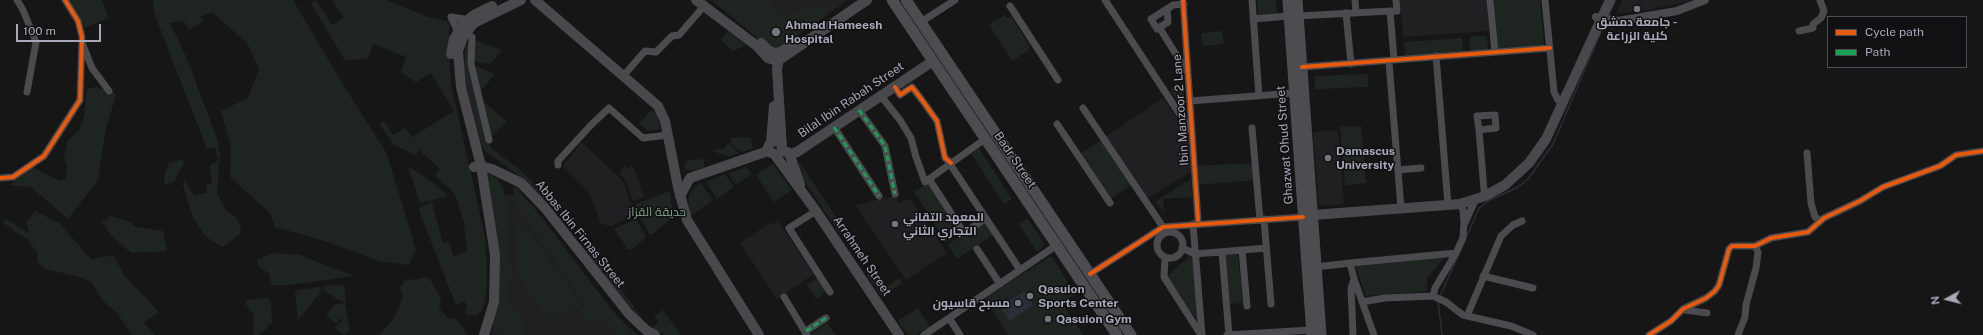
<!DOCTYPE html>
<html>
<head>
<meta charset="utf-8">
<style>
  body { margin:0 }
  #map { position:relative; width:1983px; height:335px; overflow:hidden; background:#161616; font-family:"Public Sans",sans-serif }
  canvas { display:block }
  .legend { position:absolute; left:1827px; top:16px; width:140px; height:52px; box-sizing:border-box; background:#111012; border:1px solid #4d4d54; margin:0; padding:5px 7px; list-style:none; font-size:12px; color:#a7a8b8 }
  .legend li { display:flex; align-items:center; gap:8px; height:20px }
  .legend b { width:20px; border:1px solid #4d4d54 }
  .north { position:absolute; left:1927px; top:279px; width:40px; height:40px; -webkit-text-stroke:3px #111012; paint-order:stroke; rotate:263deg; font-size:11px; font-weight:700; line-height:16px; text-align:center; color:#a7a8b8 }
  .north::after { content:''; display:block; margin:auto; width:14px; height:18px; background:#a7a8b8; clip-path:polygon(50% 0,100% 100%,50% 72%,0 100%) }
  .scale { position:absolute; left:16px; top:24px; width:85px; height:18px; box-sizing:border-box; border:2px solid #a7a8b8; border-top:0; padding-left:5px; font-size:12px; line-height:14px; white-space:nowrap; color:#a7a8b8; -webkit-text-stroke:3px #111012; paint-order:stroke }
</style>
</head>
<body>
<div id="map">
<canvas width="1983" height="335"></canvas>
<ul class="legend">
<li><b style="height:5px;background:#e8590c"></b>Cycle path</li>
<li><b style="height:5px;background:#1a9f57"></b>Path</li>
</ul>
<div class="north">N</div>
<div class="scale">100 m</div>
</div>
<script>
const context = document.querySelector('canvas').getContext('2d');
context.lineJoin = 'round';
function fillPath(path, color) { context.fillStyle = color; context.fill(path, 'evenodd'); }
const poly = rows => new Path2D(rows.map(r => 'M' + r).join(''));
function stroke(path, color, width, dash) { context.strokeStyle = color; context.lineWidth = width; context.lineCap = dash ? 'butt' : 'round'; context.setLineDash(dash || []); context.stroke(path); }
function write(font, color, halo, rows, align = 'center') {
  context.font = font + ' "Public Sans",Cairo,sans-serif'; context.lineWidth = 3; context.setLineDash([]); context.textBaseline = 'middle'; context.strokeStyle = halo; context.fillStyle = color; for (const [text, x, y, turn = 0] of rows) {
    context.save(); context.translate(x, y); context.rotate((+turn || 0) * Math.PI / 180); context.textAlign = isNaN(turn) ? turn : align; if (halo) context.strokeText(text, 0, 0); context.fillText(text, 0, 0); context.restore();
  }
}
const built = poly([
  [711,0,848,0,778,49],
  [1400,0,1487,0,1489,31,1403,37],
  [1622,0,1694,0,1639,12,1616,13],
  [1163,98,1189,137,1192,171,1148,198,1106,136],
  [1338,130,1344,204,1319,206,1313,132],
  [582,142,623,181,635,215,611,226,601,224,589,192,563,166],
  [631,165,634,168,644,197,633,201,625,179,619,173,625,166,628,168],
  [490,174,498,180,504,195,514,195,513,188,533,206,613,311,627,326,638,335,492,335,498,263,488,175],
  [896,196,898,203,905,201,910,198,947,253,906,280,855,205],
  [778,221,814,274,777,299,740,243,771,222,773,225]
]);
const green = poly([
  [69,0,102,0,108,18,85,28],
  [153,0,293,0,341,81,387,154,416,250,409,265,379,261,325,241,275,227,270,213,230,177,231,147,221,111,248,98,259,69,247,43,212,12,200,17,203,21,189,30,184,21,170,23,189,63,217,139,220,153,217,193,226,210,238,219,241,230,239,235,223,247,209,239,203,233,192,215,183,185,185,180,194,196,207,193,206,186,212,183,210,165,218,161,215,147,207,149,154,13],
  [334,0,387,0,425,16,446,21,449,24,449,53,451,84,485,237,487,271,486,295,483,309,477,315,468,315,465,313,467,305,464,301,457,305,455,303,418,208,432,202,443,243,449,242,453,256,467,252,464,223,455,194,435,175,440,169,419,150,415,155,393,144,379,123,384,121,393,135,405,128,412,137,454,111,431,73,416,82,401,72,406,57,373,44,368,58,345,61,311,3,315,1,318,3,332,25,344,18,333,3],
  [711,0,746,0,745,3,749,0,769,0,776,10,779,10,785,18,805,5,809,11,819,4,826,16,778,49,772,50],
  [1257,0,1276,0,1277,14,1258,15],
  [1494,0,1540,0,1544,45,1498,49],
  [1005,15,1007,18,1011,16,1030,46,1029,50,1012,61,991,28,991,23],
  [728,31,746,45,733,51,721,40],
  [1222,31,1224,44,1203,46,1201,33],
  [1472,36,1485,36,1487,38,1488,49,1470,51,1469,40],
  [1462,38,1463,51,1405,56,1404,42],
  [475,40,502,50,490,64,475,62,472,57],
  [466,45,470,45,487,141,492,149,518,168,547,197,544,199,514,172,486,152,481,144,466,84,464,64],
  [473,65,495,74,480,92],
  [1368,74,1368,87,1315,89,1315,76],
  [1183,81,1185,106,1182,107,1170,90],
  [96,87,116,94,105,133,98,180,68,219,31,187,10,185,32,167,60,181,66,179,67,167,64,159,67,141,79,130,84,116,87,89],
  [480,99,507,121,491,137],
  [651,110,656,114,661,129,648,131,639,124],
  [1361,126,1366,183,1345,185,1340,127],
  [750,137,753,148,742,152,731,144,731,138],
  [1101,140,1131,185,1110,199,1080,154],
  [728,143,739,153,729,157,710,150,724,149],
  [978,147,1012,199,1004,204,970,152],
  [182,159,184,163,174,182,164,185,165,174,169,163],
  [704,159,704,167,692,171,685,169,685,161],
  [799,161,846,232,841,236,798,171],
  [1255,163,1256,180,1195,185,1194,166],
  [774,165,792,190,774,202,756,175,769,166],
  [408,166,431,181,448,196,420,203],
  [746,167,752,174,736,185,728,173],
  [490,174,498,180,503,188,507,207,511,276,509,301,525,325,526,332,523,335,507,335,493,331,498,263,487,177],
  [725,174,734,187,717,199,706,182],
  [1191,179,1192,197,1163,199,1164,212,1155,202],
  [701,183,713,200,691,216,688,208,689,194,695,186],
  [928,183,961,233,946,242,914,192],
  [515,185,613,311,627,326,638,335,618,335,610,324,609,325,606,321,603,323,600,319,591,325,581,311,588,307,516,204,513,188],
  [670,191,673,217,652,234,649,234,636,208,636,204],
  [35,211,59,223,91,259,114,255,124,275,159,312,144,323,155,335,132,335,117,313,103,301,92,283,80,277,45,269,38,262,37,252,28,240,3,223,5,218,29,233,26,223],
  [110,216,133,223,133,226,163,231,167,251,131,253,110,234,101,220,108,221,108,217],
  [518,218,581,303,580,308,567,310,557,315,554,327,517,274,517,237,514,219],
  [1027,218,1043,241,1044,245,1037,252,1019,224],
  [636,219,646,236,644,239,632,249,628,249,614,229],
  [982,222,985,222,993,235,957,259,948,244],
  [585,240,606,267,600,272,579,244],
  [273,253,299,255,355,276,289,285,271,285,270,274,257,265,258,259],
  [1229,253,1238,255,1243,303,1230,304,1225,255],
  [1190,256,1193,260,1199,323,1167,276],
  [1446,256,1427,278,1427,291,1366,296,1355,265],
  [1049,257,1053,258,1075,294,1062,303,1083,335,1008,335,985,298],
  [608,271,642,318,641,319,603,275],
  [872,272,883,289,899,278,902,283,882,297,867,275],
  [426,277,430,279,441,299,439,308,450,320,453,317,461,324,467,335,379,335,394,318,403,297,400,288,404,281],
  [818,277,827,291,816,299,807,285],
  [344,285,346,302,340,301,324,290,324,286],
  [320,287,321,292,298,320,295,292,298,290],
  [268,298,271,302,272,323,259,335,253,335,254,314,248,308,245,300],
  [345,303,350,331,344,335,335,328,342,321,342,317,336,324,326,315,336,304],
  [918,308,930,326,916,335,908,335,898,321],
  [663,310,681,335,665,335,651,328,659,323,654,316],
  [827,323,836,335,811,335,811,334]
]);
const water = poly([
  [1024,291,1033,305,1010,321,1000,307]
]);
const stream = poly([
  [1609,14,1616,0],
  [1466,238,1479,208,1490,200,1518,187,1529,178,1553,144,1604,25],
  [1440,296,1458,256],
  [1438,301,1442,335]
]);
const minor = poly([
  [17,0,23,10,36,42,27,92],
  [1105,0,1192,133],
  [1183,0,1198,220],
  [1252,0,1259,96],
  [1355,0,1356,13],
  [1490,0,1495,52],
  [1545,0,1554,92,1558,100],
  [1010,6,1058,80],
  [1167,9,1168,22,1157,29,1151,19,1167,9],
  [1167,9,1173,5,1184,4],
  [1346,13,1351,64],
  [1298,16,1390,11],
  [1253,19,1289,16],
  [921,22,955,0],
  [1159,27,1187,72],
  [1799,31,1813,28,1813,24,1821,18,1824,11,1820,0],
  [465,33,472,37,471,64,489,140],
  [459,34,451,17,470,20],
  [83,45,92,68,109,91],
  [1436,56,1448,205],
  [1394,59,1390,11,1397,11,1396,0],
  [1389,62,1401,208],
  [1302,67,1550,48],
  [624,75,645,51,656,52,672,36,679,35,704,6],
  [895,87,900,95,912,87,922,100,937,121,945,158,951,163],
  [881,96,900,120,911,138,916,157,925,182,929,179,964,233,986,218],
  [1190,101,1294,93],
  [1083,108,1163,227,1165,233],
  [859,110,885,146,895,194],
  [1495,115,1496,128,1479,130,1477,116,1495,115],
  [1057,124,1110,203],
  [834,127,879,196],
  [1252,128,1260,220],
  [1479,130,1484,190],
  [1807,153,1811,203,1815,217,1821,221],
  [950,164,1020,270],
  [558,165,558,161,591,125,609,108,643,138,668,135],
  [1398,170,1421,168],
  [0,178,13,177,44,156,80,100,82,37,78,21,65,0],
  [929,179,985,139],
  [816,211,789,228,830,292],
  [1264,219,1271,304],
  [1465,223,1476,198],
  [1193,224,1202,335],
  '1157 245a13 13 0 1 1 26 0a13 13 0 1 1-26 0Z',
  [1182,248,1195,254,1266,248],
  [977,249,1000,284],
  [1242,250,1247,306],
  [1222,252,1229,335],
  [1165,257,1164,277,1201,335],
  [1350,263,1456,253],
  [1316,267,1350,263,1354,279,1374,335],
  [1090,274,1163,227,1303,217],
  [1483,276,1533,288],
  [1433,296,1435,288,1456,253,1463,238,1464,223,1463,210,1460,204],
  [784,297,807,335],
  [1362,302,1385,298,1433,296,1446,302,1463,315,1511,326,1533,335],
  [1685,310,1707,313],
  [1467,316,1501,236,1513,225,1522,221],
  [949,318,960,335],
  [806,331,826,318],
  [924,335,1057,245],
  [1227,335,1311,330],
  [1353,335,1351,288,1354,279],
  [1649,335,1671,321,1683,309,1706,298,1715,291,1719,285,1729,249,1732,246,1755,246,1771,238,1808,232,1824,218,1860,201,1883,187,1940,166,1956,155,1983,151],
  [1738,335,1745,317,1746,305,1756,268,1758,252,1755,246]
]);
const tertiary = poly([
  [1596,17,1618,21,1677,11,1705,0]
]);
const secondary = poly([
  [535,0,658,106,665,121,678,187,687,220,759,335],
  [696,0,757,46,768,58,774,60,782,58,867,0],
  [761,43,768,50,774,53,781,52,788,47],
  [451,54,454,39,464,23,474,15,492,6],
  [779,59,777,69,782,148,781,152,777,155,769,152,768,147,771,142,778,141,781,144],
  [771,142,774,106],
  [782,150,792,154,797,152,933,61],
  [789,153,800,185],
  [775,155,816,211,899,335],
  [474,167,481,166,492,169,521,183,545,208,629,314,646,330,655,335],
  [680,196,690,178,768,151],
  [1313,215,1460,204,1485,196,1505,185,1529,163,1546,139,1610,0],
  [484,335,494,302,495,255,481,166,461,87,458,51,463,37,474,23,521,0]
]);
const primary = poly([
  [892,0,1117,335],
  [906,0,1131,335],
  [1288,0,1312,335],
  [1297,0,1321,335]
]);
const quiet = poly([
  [859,110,885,146,895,194],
  [834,127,879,196],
  [806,331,826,318]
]);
const cycleway = poly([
  [1183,0,1198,220],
  [1302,67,1550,48],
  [895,87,900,95,912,87,922,100,937,121,945,158,951,163],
  [0,178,13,177,44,156,80,100,82,37,78,21,65,0],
  [1090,274,1163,227,1303,217],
  [1649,335,1671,321,1683,309,1706,298,1715,291,1719,285,1729,249,1732,246,1755,246,1771,238,1808,232,1824,218,1860,201,1883,187,1940,166,1956,155,1983,151]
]);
const markers = [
  [1637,9,4,"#74757f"],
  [776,32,5,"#74757f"],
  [1328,158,4,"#74757f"],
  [895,224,4,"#74757f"],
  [1030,296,4,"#74757f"],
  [1018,303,4,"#74757f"],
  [1048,319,4,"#74757f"]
];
const poiNames = [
  ["جامعة دمشق -",1637,22,"center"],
  ["كلية الزراعة",1637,36,"center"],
  ["Ahmad Hameesh",785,25],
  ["Hospital",785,39],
  ["Damascus",1336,151],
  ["University",1336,165],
  ["المعهد التقاني",903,217],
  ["التجاري الثاني",903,231],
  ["Qasuion",1038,289],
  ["Sports Center",1038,303],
  ["مسبح قاسيون",1010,303,"right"],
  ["Qasuion Gym",1056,319]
];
const streetNames = [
  ["Bilal Ibin Rabah Street",851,100,-34],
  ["Ibin Manzoor 2 Lane",1181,110,-94],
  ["Ghazwat Ohud Street",1285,145,-94],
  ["Badr Street",1015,160,56],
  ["Abbas Ibin Firnas Street",580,234,51],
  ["Arrahmeh Street",862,256,56]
];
const parkNames = [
  ["حديقة القزاز",657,212]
];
fillPath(built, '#202022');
fillPath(green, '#1e2520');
fillPath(water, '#292e39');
stroke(stream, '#292e39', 1.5);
stroke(minor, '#4a4a4f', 7);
stroke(tertiary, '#4a4a4f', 8);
stroke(secondary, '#49494d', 10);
stroke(primary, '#4d4c51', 11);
stroke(quiet, '#1a9f57', 3, [6, 3]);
stroke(cycleway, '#e8590c', 4);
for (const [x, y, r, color] of markers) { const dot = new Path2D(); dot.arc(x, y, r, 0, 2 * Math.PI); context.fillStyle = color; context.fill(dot); stroke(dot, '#111012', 1.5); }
write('bold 12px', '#a7a8b8', '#111012', poiNames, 'left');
write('12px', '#a7a8b8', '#111012', streetNames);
write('12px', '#7da488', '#111012', parkNames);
</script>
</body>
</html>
